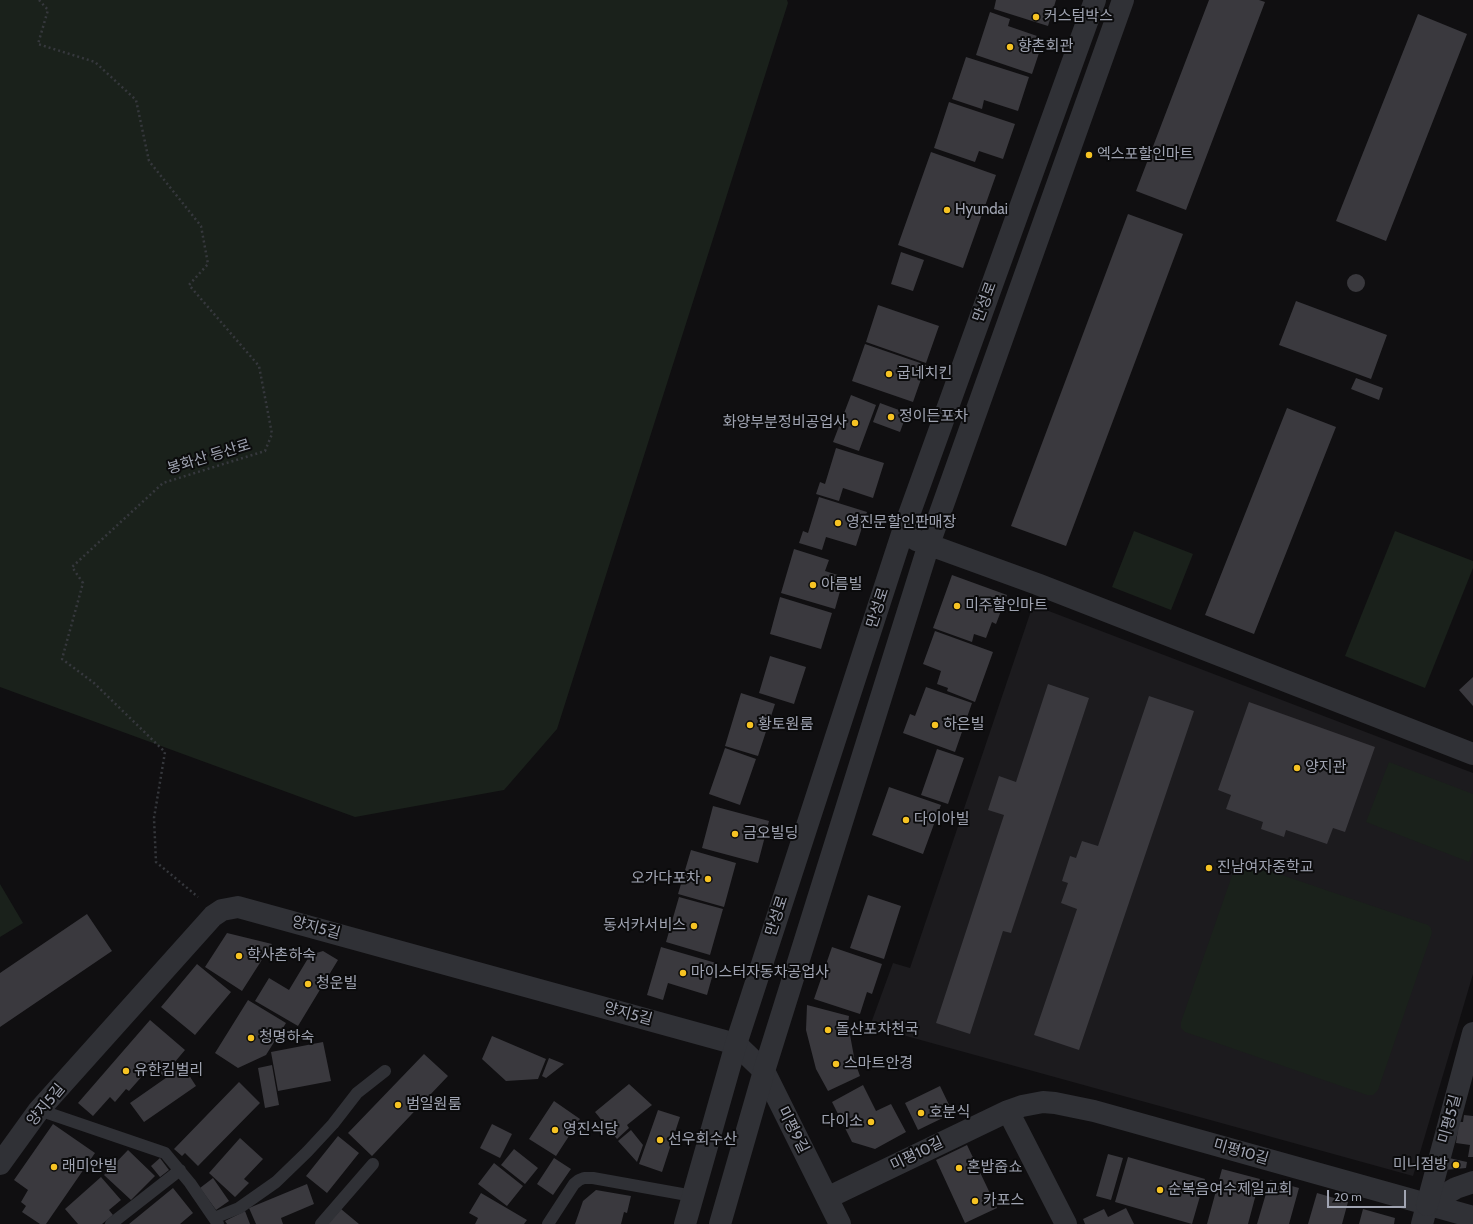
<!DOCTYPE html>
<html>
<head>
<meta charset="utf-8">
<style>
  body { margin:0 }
  #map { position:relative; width:1473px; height:1224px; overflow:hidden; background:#100f11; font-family:Cabin,sans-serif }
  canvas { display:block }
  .scale { position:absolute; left:1327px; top:1190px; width:79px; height:18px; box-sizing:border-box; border:2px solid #a0a4b2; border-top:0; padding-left:5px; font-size:12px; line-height:14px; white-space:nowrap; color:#a0a4b2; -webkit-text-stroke:3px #0b0b0c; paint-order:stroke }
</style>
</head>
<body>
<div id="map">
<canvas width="1473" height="1224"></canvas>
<div class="scale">20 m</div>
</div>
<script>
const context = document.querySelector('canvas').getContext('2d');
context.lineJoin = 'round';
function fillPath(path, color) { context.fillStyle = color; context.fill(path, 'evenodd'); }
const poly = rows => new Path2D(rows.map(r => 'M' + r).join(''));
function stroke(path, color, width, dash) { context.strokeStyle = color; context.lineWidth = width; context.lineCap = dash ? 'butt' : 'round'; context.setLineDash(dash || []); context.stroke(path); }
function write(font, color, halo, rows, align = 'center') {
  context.font = font + ' Cabin,"Noto Sans KR",sans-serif'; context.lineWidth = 4; context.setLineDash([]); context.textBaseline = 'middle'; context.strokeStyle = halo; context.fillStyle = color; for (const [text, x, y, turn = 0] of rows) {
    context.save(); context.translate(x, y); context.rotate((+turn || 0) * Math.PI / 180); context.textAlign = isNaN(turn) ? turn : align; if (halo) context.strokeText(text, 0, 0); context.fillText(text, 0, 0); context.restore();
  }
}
const built = poly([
  [1033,605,1473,773,1473,974,1413,1176,870,1026,893,963,910,968]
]);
const green = poly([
  [0,0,787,0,788,3,557,729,504,790,355,817,0,687],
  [1134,531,1193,554,1171,610,1112,587],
  [1395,531,1473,561,1473,568,1425,688,1345,656],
  [1389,762,1473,794,1473,850,1469,862,1366,822],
  [1238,862,1244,862,1428,925,1431,928,1432,933,1378,1090,1373,1095,1367,1095,1185,1032,1181,1028,1181,1022,1235,867],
  [0,884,23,923,0,937]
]);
const building = poly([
  [996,0,1056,0,1048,26,994,9],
  [1209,0,1259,0,1265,2,1186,210,1136,191],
  [990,12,1010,19,1008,26,1037,36,1034,45,1041,47,1032,74,976,55],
  [1418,14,1467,34,1386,241,1336,221],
  [966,57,1029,77,1018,111,984,100,982,109,952,99],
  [949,102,1015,124,1003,159,979,151,975,162,934,148],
  [931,152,996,175,963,268,898,245],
  [1128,214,1183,234,1066,546,1011,526],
  [901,252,924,260,913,291,891,284],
  '1347 283a9 9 0 1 1 18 0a9 9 0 1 1-18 0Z',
  [1296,301,1387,335,1371,379,1279,345],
  [878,305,939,326,926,363,866,342],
  [865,344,926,365,913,402,852,381],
  [1356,378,1383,388,1379,400,1351,389],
  [851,395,876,405,859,451,833,442],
  [880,403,907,413,900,432,873,422],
  [1287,408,1336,427,1254,634,1205,615],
  [836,448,884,463,873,498,843,488,839,501,816,494,820,482,825,484],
  [819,497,867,512,856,546,826,537,822,550,799,543,803,531,808,533],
  [794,549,829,560,825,571,844,577,835,609,781,593],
  [952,575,1007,595,996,624,992,622,986,638,974,634,972,642,933,628],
  [780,597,832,613,821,649,770,634],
  [935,631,993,652,975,702,947,691,948,688,937,684,941,671,923,664],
  [770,656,806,667,794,704,759,693],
  [1473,677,1473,706,1459,690],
  [1048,684,1089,698,1011,933,1003,931,970,1034,936,1023,1004,815,988,810,999,776,1016,782],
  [926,687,972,703,955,752,903,733,910,714,915,716],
  [741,693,775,704,758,756,725,746],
  [1149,696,1194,711,1079,1050,1034,1035,1077,909,1061,903,1068,883,1062,881,1070,856,1076,858,1082,841,1098,846],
  [1249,702,1375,747,1345,832,1333,828,1327,844,1286,830,1284,837,1261,829,1263,822,1226,809,1231,795,1218,790],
  [725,748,756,759,740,805,709,794],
  [937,749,964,758,948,804,921,795],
  [889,787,941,805,923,854,872,835],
  [713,806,769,821,758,863,702,848],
  [691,850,736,863,724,907,678,894],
  [868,895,901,906,884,959,850,948],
  [679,897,723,909,710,955,666,942],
  [87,914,112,951,0,1027,0,973],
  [227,933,272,944,242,991,205,967],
  [661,947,716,963,707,995,668,983,663,1000,647,995],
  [832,947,882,964,872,994,867,992,860,1014,814,999],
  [323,951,338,960,298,1026,255,1001,269,978,289,990,310,955],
  [197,964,231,992,195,1035,161,1007],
  [248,1000,286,1023,266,1055,238,1068,215,1053],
  [807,1005,849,1016,848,1024,855,1062,860,1076,828,1091,816,1069,806,1030],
  [150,1020,185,1050,163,1076,152,1065,129,1091,126,1089,115,1102,110,1097,93,1116,78,1103],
  [492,1036,546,1059,538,1079,506,1081,482,1059],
  [323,1042,331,1081,278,1091,271,1052],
  [424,1054,448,1076,372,1156,348,1133],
  [549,1058,564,1064,546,1078,542,1076],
  [272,1065,279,1105,265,1108,258,1068],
  [183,1066,196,1086,144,1122,130,1103],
  [239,1082,260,1103,198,1166,185,1153,182,1156,174,1149],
  [629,1084,652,1105,627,1125,629,1128,617,1139,595,1112],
  [863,1085,876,1111,891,1104,906,1132,875,1149,852,1142,832,1102],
  [940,1086,953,1113,918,1130,905,1103],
  [554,1101,580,1119,556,1156,529,1139],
  [658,1110,680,1117,662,1172,639,1164],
  [1464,1115,1473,1116,1473,1157,1468,1157,1470,1145,1456,1143,1459,1122,1463,1122],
  [53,1124,95,1153,46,1224,40,1224,22,1212,26,1206,21,1202,28,1190,14,1180],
  [492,1124,512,1134,500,1158,480,1148],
  [631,1130,643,1145,637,1162,618,1141],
  [338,1136,359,1153,327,1193,306,1176],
  [240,1138,263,1159,244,1179,249,1183,235,1197,209,1173],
  [967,1145,997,1208,965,1223,936,1160],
  [514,1149,538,1168,525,1184,501,1165],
  [128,1150,155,1176,131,1200,104,1175],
  [1108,1154,1123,1158,1111,1200,1096,1196],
  [1128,1157,1205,1179,1192,1224,1115,1202],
  [160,1158,169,1170,160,1177,151,1166],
  [554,1158,571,1169,553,1195,537,1184],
  [1449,1158,1467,1162,1466,1168,1445,1170],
  [494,1163,523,1186,507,1206,478,1184],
  [1222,1169,1260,1179,1248,1224,1207,1224],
  [101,1177,121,1200,109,1210,113,1215,102,1224,78,1224,65,1209],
  [213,1178,229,1201,216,1210,200,1188],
  [1270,1180,1299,1188,1289,1224,1257,1224],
  [307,1184,314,1204,281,1218,283,1224,256,1224,249,1208],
  [173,1188,193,1213,180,1224,129,1224],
  [596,1190,631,1196,627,1213,624,1212,621,1224,575,1224,583,1201],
  [481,1193,527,1220,524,1224,475,1224,478,1218,469,1213],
  [1317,1193,1348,1202,1342,1224,1308,1224],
  [1126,1208,1134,1224,1085,1224,1083,1219,1104,1209,1108,1217],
  [341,1209,359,1224,328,1224],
  [1363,1209,1395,1218,1394,1224,1359,1224],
  [245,1211,250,1224,227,1224,225,1221]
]);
const path = poly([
  [39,0,48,10,38,44,95,62,136,100,149,161,201,226,208,264,189,285,259,366,272,434,265,451,163,483,72,567,83,583,62,659,94,683,165,752,154,818,156,862,198,897]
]);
const service = poly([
  [39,1110,165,1153,190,1183,218,1224],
  [214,1218,239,1208,276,1182,307,1152,333,1124,357,1093,385,1071],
  [111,1224,180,1170],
  [321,1224,373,1164],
  [548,1224,574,1184,579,1180,584,1178,593,1178,693,1196]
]);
const minor = poly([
  [1008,1111,1066,1224],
  [0,1164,39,1110,213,916,222,910,238,907,736,1044,764,1071,840,1224],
  [827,1198,1008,1111,1022,1106,1043,1102,1055,1103,1094,1111,1473,1217],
  [1422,1224,1427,1205,1456,1188,1473,1182]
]);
const tertiary = poly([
  [916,540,1037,584,1473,754],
  [1427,1205,1473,1033],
  [685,1224,736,1044,902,534,1095,0],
  [720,1224,764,1071,929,544,1123,0]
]);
const markers = [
  [1036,17,4,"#f6c323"],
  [1010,47,4,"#f6c323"],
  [1089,155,4,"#f6c323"],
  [947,210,4,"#f6c323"],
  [889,374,4,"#f6c323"],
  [891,417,4,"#f6c323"],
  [855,423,4,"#f6c323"],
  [838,523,4,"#f6c323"],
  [813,585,4,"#f6c323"],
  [957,606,4,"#f6c323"],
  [750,725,4,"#f6c323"],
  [935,725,4,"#f6c323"],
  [1297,768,4,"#f6c323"],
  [906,820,4,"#f6c323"],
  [735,834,4,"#f6c323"],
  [1209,868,4,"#f6c323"],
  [708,879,4,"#f6c323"],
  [694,926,4,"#f6c323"],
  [239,956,4,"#f6c323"],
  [683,973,4,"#f6c323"],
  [308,984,4,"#f6c323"],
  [828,1030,4,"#f6c323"],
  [251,1038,4,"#f6c323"],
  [836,1064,4,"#f6c323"],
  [126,1071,4,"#f6c323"],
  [398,1105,4,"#f6c323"],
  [921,1113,4,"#f6c323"],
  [871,1122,4,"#f6c323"],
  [555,1130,4,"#f6c323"],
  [660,1140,4,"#f6c323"],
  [1456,1165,4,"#f6c323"],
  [54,1167,4,"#f6c323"],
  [959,1168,4,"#f6c323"],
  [1160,1190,4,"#f6c323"],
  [975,1201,4,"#f6c323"]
];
const poiNames = [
  ["커스텀박스",1044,17],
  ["향촌회관",1018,47],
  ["엑스포할인마트",1097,155],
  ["Hyundai",955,210],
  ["굽네치킨",897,374],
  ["정이든포차",899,417],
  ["화양부분정비공업사",847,423,"right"],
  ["영진문할인판매장",846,523],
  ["아름빌",821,585],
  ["미주할인마트",965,606],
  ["황토원룸",758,725],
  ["하은빌",943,725],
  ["양지관",1305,768],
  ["다이아빌",914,820],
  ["금오빌딩",743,834],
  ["진남여자중학교",1217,868],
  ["오가다포차",700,879,"right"],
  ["동서카서비스",686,926,"right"],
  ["학사촌하숙",247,956],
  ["마이스터자동차공업사",691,973],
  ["청운빌",316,984],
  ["돌산포차천국",836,1030],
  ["청명하숙",259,1038],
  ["스마트안경",844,1064],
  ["유한킴벌리",134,1071],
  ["범일원룸",406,1105],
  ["호분식",929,1113],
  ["다이소",863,1122,"right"],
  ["영진식당",563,1130],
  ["선우회수산",668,1140],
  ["미니점방",1448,1165,"right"],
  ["래미안빌",62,1167],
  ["혼밥줍쇼",967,1168],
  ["순복음여수제일교회",1168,1190],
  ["카포스",983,1201]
];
const streetNames = [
  ["만성로",985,302,-70],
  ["봉화산 등산로",209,457,-17],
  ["만성로",878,608,-72],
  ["만성로",777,916,-72],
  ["양지5길",316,928,15],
  ["양지5길",628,1014,15],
  ["양지5길",46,1105,-50],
  ["미평5길",1450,1119,-75],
  ["미평9길",793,1130,63],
  ["미평10길",1241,1152,16],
  ["미평10길",917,1154,-26]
];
fillPath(built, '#1c1b1e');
fillPath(green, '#1a211b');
fillPath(building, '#3a393e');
stroke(path, '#36383d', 2.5, [2, 3]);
stroke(service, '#303136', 12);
stroke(minor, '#303136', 22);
stroke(tertiary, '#303136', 22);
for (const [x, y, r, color] of markers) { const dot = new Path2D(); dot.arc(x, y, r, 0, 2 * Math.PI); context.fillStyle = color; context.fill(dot); stroke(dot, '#0b0b0c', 1.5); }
write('15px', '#a0a4b2', '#0b0b0c', poiNames, 'left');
write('15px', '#a0a4b2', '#0b0b0c', streetNames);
</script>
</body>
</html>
